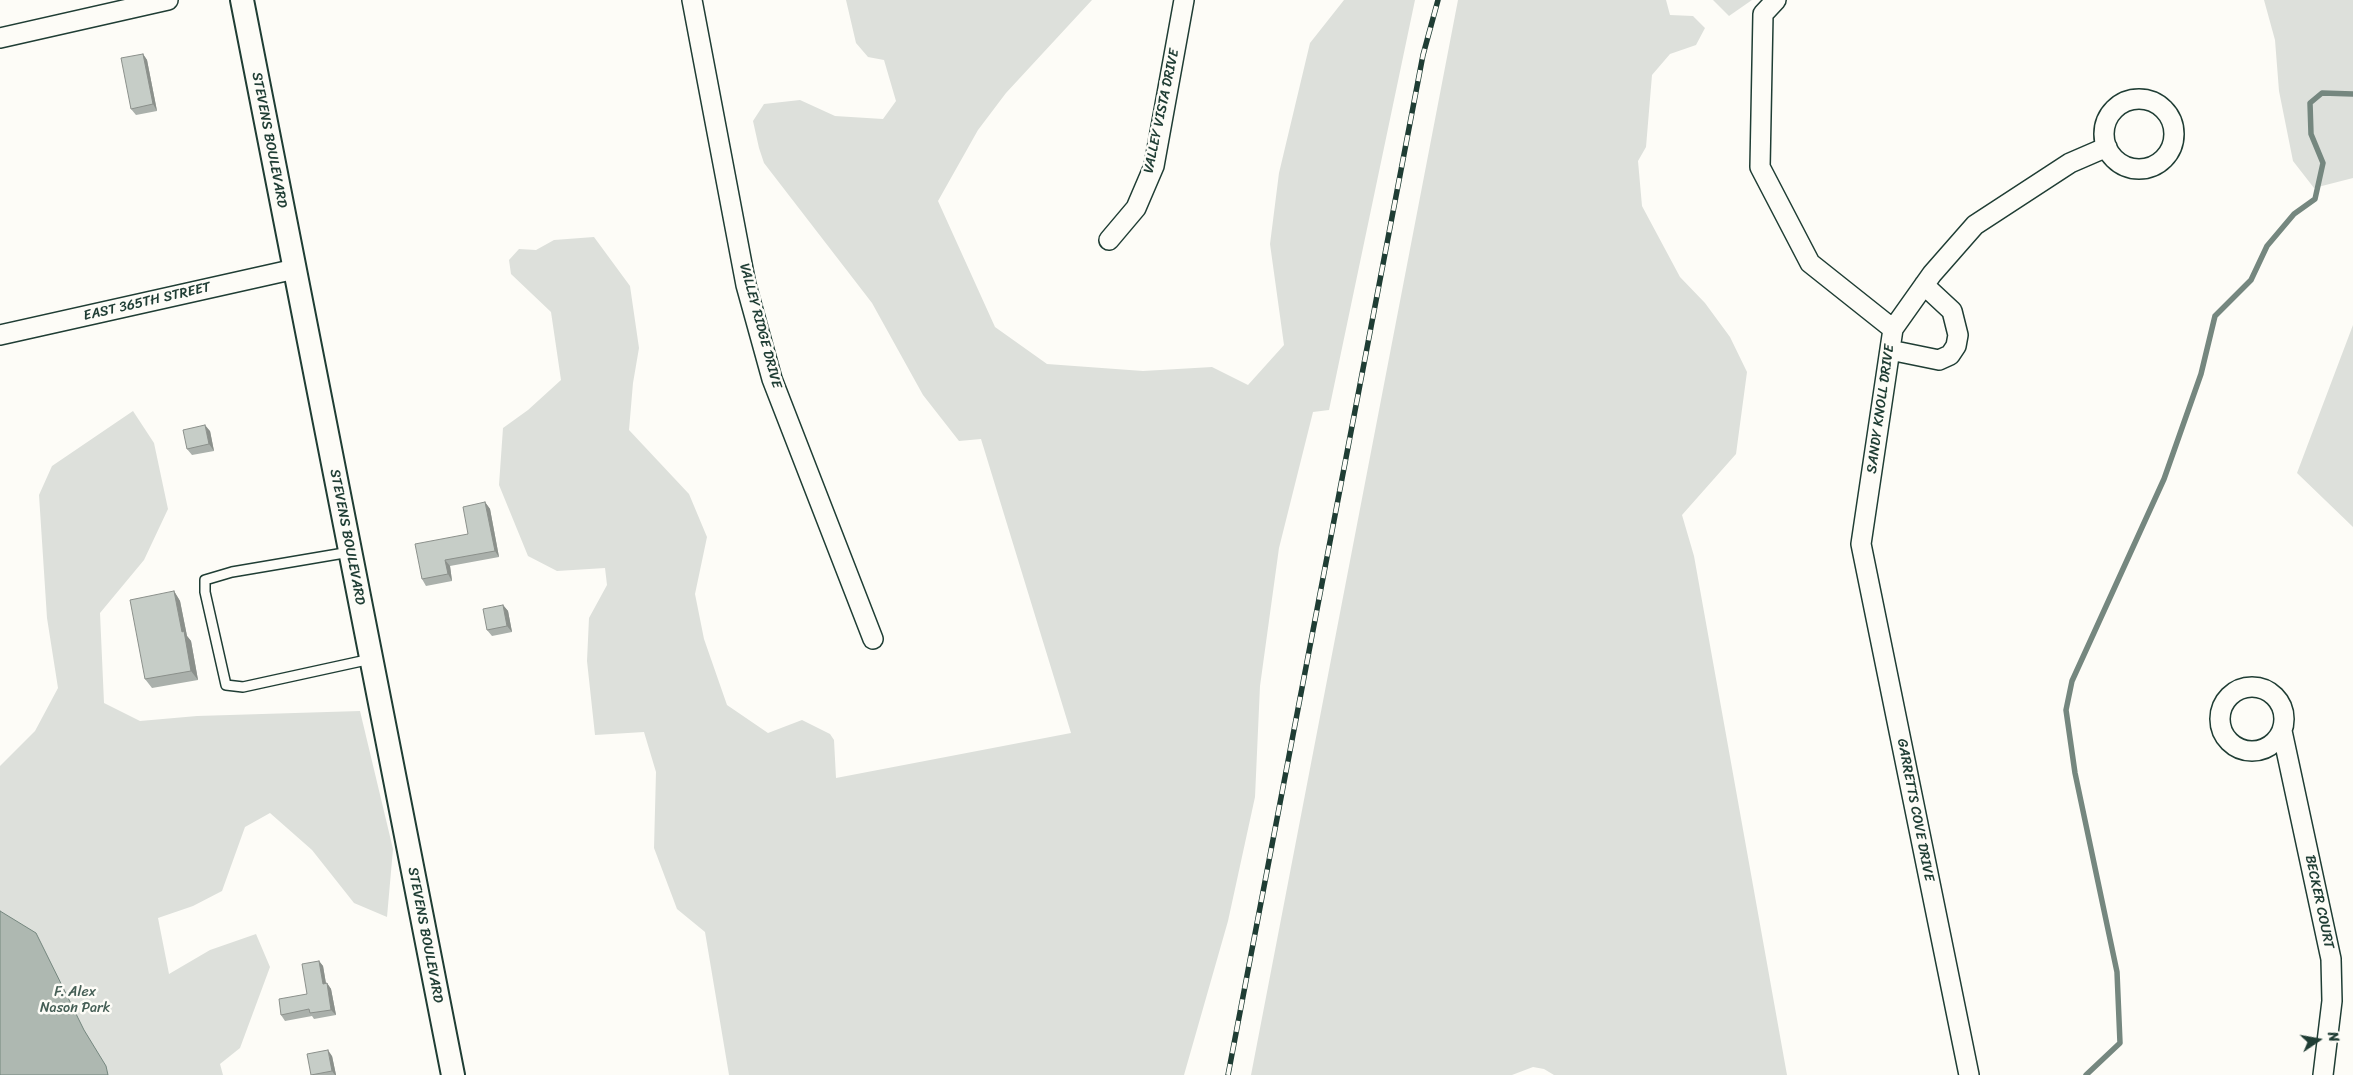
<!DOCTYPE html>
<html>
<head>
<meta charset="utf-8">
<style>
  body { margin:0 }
  #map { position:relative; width:2353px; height:1075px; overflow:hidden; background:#fdfcf7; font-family:Sriracha,sans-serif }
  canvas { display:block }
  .north { position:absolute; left:2293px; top:1015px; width:50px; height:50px; -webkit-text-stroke:4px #fdfcf7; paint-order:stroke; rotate:78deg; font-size:14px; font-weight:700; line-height:20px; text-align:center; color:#1f3d34 }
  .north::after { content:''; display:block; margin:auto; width:18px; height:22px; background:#1f3d34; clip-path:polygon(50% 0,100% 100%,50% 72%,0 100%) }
</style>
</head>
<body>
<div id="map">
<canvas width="2353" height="1075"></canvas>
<div class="north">N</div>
</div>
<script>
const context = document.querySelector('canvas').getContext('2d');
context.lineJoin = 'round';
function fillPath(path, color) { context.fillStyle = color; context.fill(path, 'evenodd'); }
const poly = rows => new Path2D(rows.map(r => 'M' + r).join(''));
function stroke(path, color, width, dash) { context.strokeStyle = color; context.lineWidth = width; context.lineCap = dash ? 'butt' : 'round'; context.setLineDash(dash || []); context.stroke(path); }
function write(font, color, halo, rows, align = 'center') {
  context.font = font + ' Sriracha,sans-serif'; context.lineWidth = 5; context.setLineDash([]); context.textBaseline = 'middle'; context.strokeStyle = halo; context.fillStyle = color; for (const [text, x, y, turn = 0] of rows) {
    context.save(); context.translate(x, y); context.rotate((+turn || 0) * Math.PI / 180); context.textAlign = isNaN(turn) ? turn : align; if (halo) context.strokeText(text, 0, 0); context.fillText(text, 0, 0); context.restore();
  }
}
const green = poly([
  [846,0,1092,0,1006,93,978,130,938,201,995,327,1047,364,1143,371,1212,367,1248,385,1284,345,1270,244,1279,173,1310,43,1344,0,1415,0,1329,410,1313,412,1279,548,1260,686,1255,797,1228,921,1184,1075,729,1075,705,932,677,909,654,848,656,772,644,732,595,735,587,661,589,618,607,585,605,568,557,571,528,556,499,485,503,428,528,410,561,380,551,312,511,274,509,260,519,249,536,250,554,240,594,237,630,286,639,348,633,383,629,430,689,494,707,537,695,594,704,639,727,705,768,733,802,720,830,734,834,740,836,778,1071,733,981,439,959,441,923,395,872,303,764,163,759,148,753,121,764,104,800,100,835,116,883,119,896,101,884,60,868,57,856,43],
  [1458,0,1666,0,1670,15,1693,16,1705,28,1696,45,1670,54,1652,75,1646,147,1638,161,1642,206,1680,277,1705,303,1730,337,1747,372,1736,454,1682,515,1694,556,1787,1075,1554,1075,1544,1069,1533,1067,1512,1075,1251,1075],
  [1713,0,1752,0,1729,16],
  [2264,0,2353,0,2353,178,2314,188,2293,161,2279,91,2275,40],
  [2353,325,2353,527,2297,473],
  [133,411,154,443,168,509,144,560,100,613,104,703,140,721,197,716,360,711,393,849,387,917,354,903,312,850,270,813,245,827,222,891,193,906,158,918,169,974,210,950,256,934,270,967,240,1048,220,1064,223,1075,0,1075,0,766,35,731,58,688,47,618,39,495,52,466]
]);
const water = poly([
  [0,911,36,933,84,1030,106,1066,108,1075,0,1075,0,911]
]);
const stream = poly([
  [2086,1075,2120,1043,2117,972,2075,773,2066,710,2072,681,2164,479,2201,374,2215,316,2251,280,2267,246,2294,214,2315,199,2323,163,2311,134,2310,103,2322,93,2353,94]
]);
const service = poly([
  [350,552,232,572,205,580,205,592,226,685,243,687,371,659]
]);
const minor = poly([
  [692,0,746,285,772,379,873,639],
  [1776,0,1763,14,1760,167,1810,263,1893,329,1861,544,1969,1075],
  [0,38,168,0],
  '2104 134a35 35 0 1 1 70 0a35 35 0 1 1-70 0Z',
  [1109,240,1136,208,1154,166,1184,0],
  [1893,329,1932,274,1975,225,2070,163,2107,147],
  [0,335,295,269],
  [1890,350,1939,360,1950,355,1956,346,1958,335,1952,311,1924,285],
  '2220 719a32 32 0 1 1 64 0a32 32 0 1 1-64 0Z',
  [2282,731,2331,959,2332,1001,2323,1075]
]);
const tertiary = poly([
  [242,0,453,1075]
]);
const rail = poly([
  [1228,1075,1423,55,1438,0]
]);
const wall = poly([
  [143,54,147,60,157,111,136,115,131,109],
  [210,431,214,451,192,455,187,449],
  [485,502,490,509,499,557,450,566,452,581,426,586,422,579,468,534],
  [174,591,180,601,187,636,191,641,198,680,152,688,145,679],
  [503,605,508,611,512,632,492,636,487,630],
  [319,961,323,966,326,983,327,983,331,989,336,1015,314,1019,312,1016,285,1021,281,1015,307,994],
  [332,1056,336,1075,311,1075]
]);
const shadedWall = poly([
  [143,54,147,60,157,111,153,104],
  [205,425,210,431,214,451,209,444],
  [485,502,490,509,499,557,495,551],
  [445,560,450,566,452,581,448,574],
  [174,591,180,601,187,636,191,641,198,680,191,671,182,632],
  [503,605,508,611,512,632,507,626],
  [319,961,323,966,327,990,323,984],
  [327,983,331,989,336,1015,331,1010],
  [328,1050,332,1056,336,1075,335,1075,332,1071]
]);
const building = poly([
  [143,54,153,104,131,109,121,58,143,54],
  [205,425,209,444,187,449,183,430,205,425],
  [485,502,495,551,445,560,448,574,422,579,415,544,468,534,463,507,485,502],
  [174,591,182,632,184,631,191,671,145,679,130,600,174,591],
  [503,605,507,626,487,630,483,609,503,605],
  [319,961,323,984,327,983,331,1010,310,1013,309,1009,281,1015,279,999,307,994,302,964,319,961],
  [328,1050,332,1071,311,1075,307,1054,328,1050]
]);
const streetNames = [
  ["VALLEY VISTA DRIVE",1162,111,-78],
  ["STEVENS BOULEVARD",269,140,79],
  ["EAST 365TH STREET",147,302,-13],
  ["VALLEY RIDGE DRIVE",760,326,75],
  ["SANDY KNOLL DRIVE",1881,409,-82],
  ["STEVENS BOULEVARD",347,537,79],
  ["GARRETTS COVE DRIVE",1915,810,79],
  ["BECKER COURT",2319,902,78],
  ["STEVENS BOULEVARD",425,935,79]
];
const parkNames = [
  ["F. Alex",75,992],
  ["Nason Park",75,1008]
];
fillPath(green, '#dde0db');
fillPath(water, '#aeb8b1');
stroke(water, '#75877f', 1);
stroke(stream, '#75877f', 5.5);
stroke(service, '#1f3d34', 12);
stroke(minor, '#1f3d34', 22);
stroke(tertiary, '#1f3d34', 26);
stroke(service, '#fdfcf7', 9);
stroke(minor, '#fdfcf7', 19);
stroke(tertiary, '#fdfcf7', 22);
stroke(rail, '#1f3d34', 5.5);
stroke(rail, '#fdfcf7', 4, [11]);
fillPath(wall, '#aab0ab');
fillPath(shadedWall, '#8b908b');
fillPath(building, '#c6cdc7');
stroke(building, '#8b908b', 1);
write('14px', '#1f3d34', '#fdfcf7', streetNames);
write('14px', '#455e55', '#fdfcf7', parkNames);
</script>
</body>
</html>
